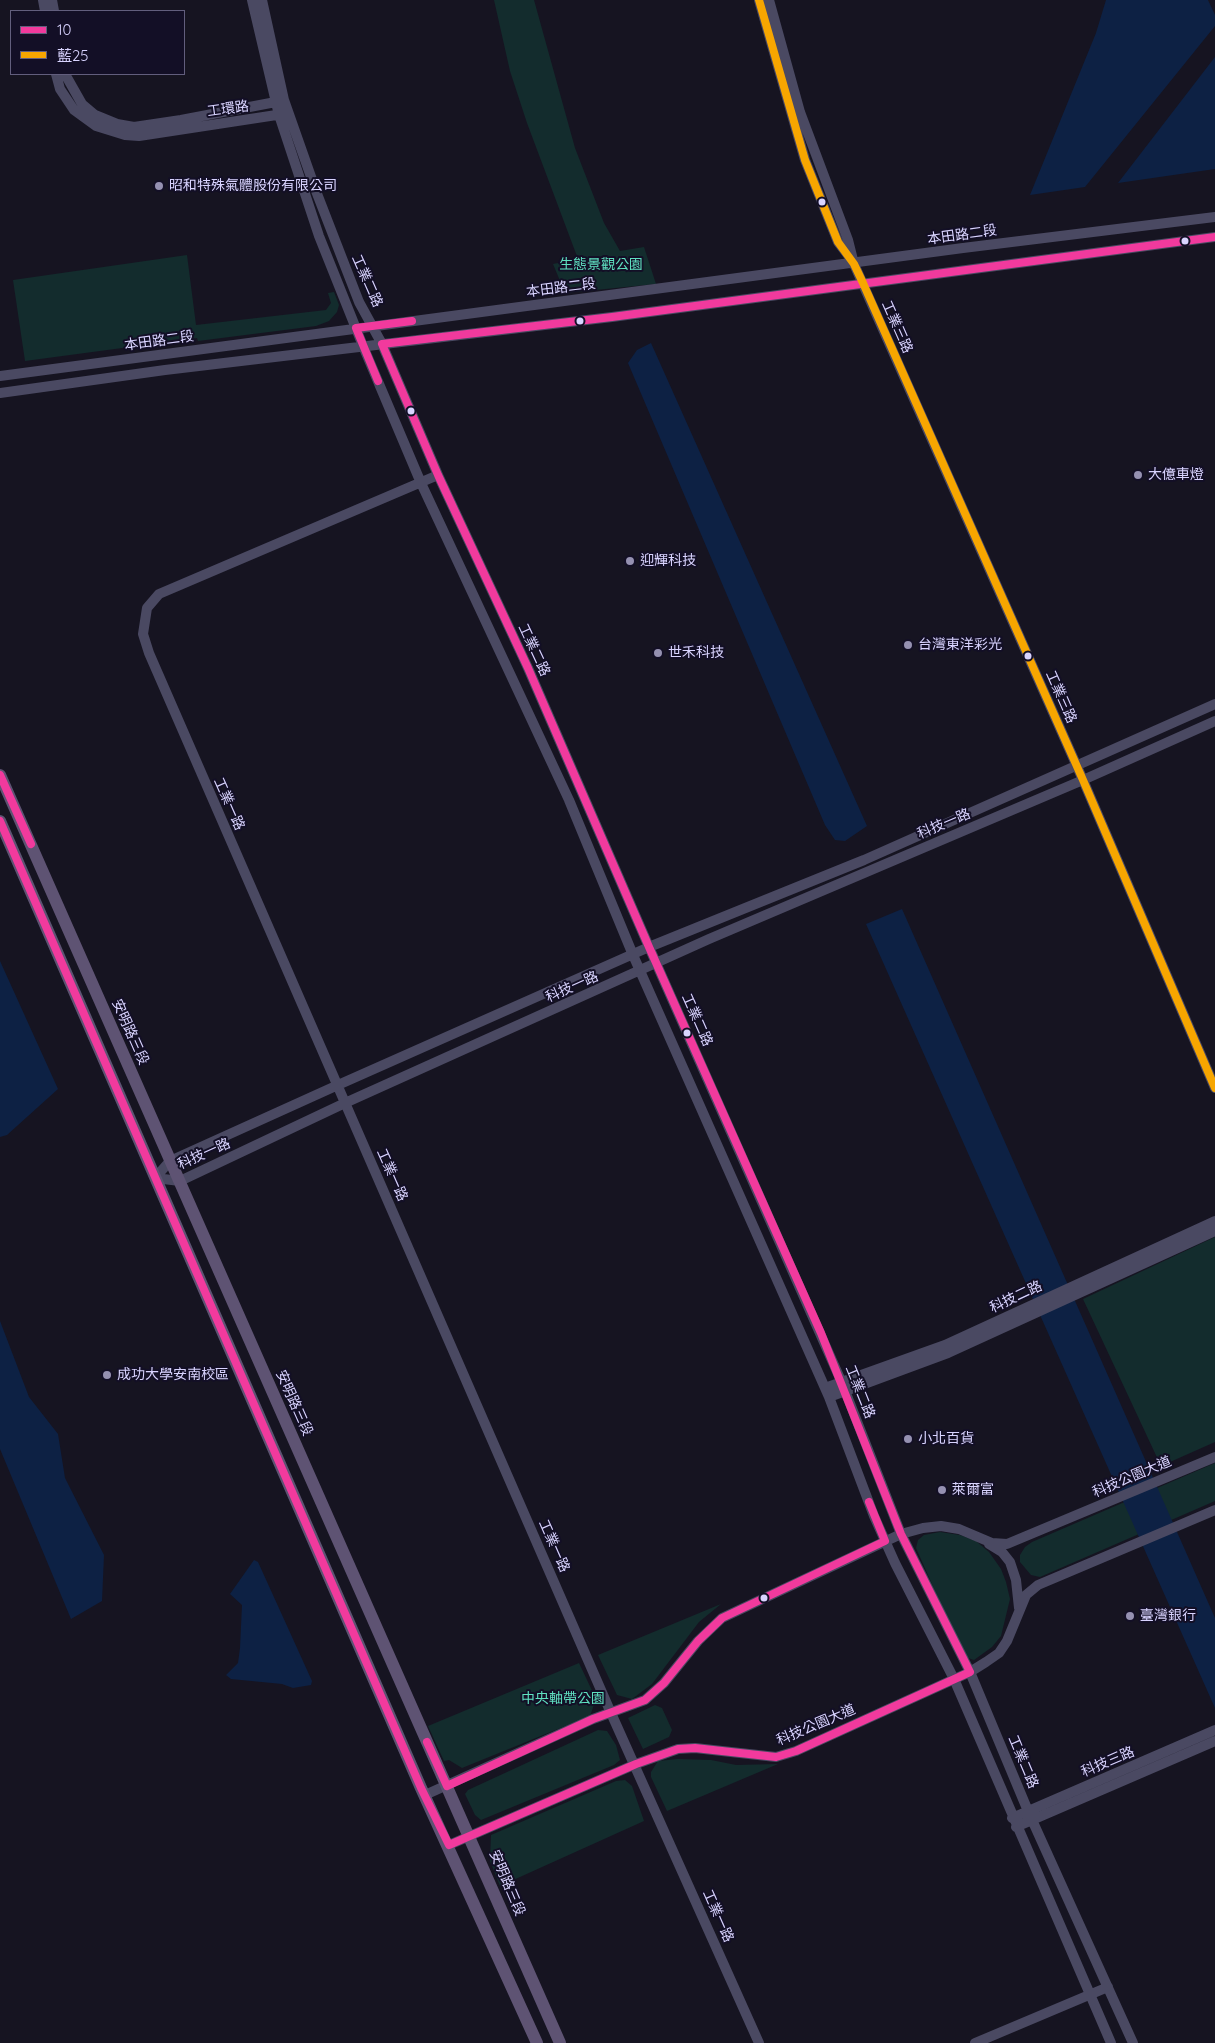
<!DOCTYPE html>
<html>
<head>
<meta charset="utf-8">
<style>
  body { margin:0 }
  #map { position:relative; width:1215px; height:2043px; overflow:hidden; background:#161421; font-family:Quicksand,"Noto Sans TC",sans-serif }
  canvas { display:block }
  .legend { position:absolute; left:10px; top:10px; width:175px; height:65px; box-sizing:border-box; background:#130f26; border:1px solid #625e7d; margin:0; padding:6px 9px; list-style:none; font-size:15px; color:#d9d4ff }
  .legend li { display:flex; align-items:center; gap:10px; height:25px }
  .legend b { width:25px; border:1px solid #625e7d }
</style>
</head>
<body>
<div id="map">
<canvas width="1215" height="2043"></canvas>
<ul class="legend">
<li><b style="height:6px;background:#f13a9d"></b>10</li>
<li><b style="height:6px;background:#f7a600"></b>藍25</li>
</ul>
</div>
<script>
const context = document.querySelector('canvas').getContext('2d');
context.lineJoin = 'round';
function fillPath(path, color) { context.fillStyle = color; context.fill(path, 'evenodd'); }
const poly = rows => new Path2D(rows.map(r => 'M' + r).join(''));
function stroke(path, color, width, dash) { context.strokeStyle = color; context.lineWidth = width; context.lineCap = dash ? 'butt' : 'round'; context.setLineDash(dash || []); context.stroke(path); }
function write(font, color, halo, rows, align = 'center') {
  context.font = font + ' Quicksand,"Noto Sans TC",sans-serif'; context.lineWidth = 4; context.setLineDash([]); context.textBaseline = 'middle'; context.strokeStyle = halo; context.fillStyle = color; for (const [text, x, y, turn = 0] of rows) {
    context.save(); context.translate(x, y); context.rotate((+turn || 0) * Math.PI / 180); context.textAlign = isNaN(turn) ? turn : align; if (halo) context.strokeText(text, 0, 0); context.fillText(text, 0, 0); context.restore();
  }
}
const green = poly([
  [494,0,534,0,575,148,604,223,620,251,644,247,656,284,565,293,553,264,578,259,527,123,510,71],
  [187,255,196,325,326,310,331,303,328,293,334,292,339,305,337,312,329,321,316,326,198,341,197,338,25,361,13,280],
  [1215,1237,1215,1442,1161,1466,1083,1299],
  [1215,1463,1215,1501,1040,1577,1031,1575,1020,1562,1020,1555,1025,1547,1032,1542],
  [940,1532,960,1535,976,1541,989,1552,1001,1569,1006,1582,1010,1599,1001,1636,992,1647,974,1660,968,1658,962,1652,916,1548,918,1540,924,1535],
  [721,1604,699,1622,652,1684,632,1699,617,1695,598,1655],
  [579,1663,596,1699,590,1716,462,1768,449,1760,444,1761,428,1726],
  [655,1705,662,1708,672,1730,669,1737,643,1749,628,1718],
  [598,1730,607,1731,616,1745,620,1760,614,1765,481,1820,475,1815,465,1794,468,1790],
  [678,1759,711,1760,736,1765,778,1764,667,1811,651,1777,651,1772,658,1761],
  [625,1780,632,1786,644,1821,500,1886,490,1861,491,1835,616,1781]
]);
const water = poly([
  [1106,0,1208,0,1215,15,1215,26,1085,187,1030,195,1096,33],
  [1215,57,1215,169,1118,183],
  [651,343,867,826,845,841,835,840,825,825,628,363,637,350],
  [902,909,1215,1618,1215,1708,866,924],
  [0,961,58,1089,7,1135,0,1137],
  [0,1321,29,1397,58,1434,65,1478,104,1555,102,1601,71,1619,0,1449],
  [254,1560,258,1562,312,1681,311,1685,293,1688,282,1684,231,1679,226,1675,238,1663,240,1648,242,1605,230,1594]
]);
const minor = poly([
  [43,0,45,11],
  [52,0,54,11],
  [252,0,279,115,319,236,363,346,421,483,569,800,633,955,829,1397,874,1516,895,1563,954,1679,1111,2043],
  [262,0,284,100,316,191,359,302,382,344,438,475,528,668,649,947,842,1383,901,1534,970,1672,1028,1811,1133,2043],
  [759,0,805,160,838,242,851,259],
  [769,0,800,112,848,240,854,264,1083,780,1215,1088],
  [56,74,60,89,74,110,96,126,125,135,139,136,283,114],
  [65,74,82,104,95,115,117,124,134,127,181,120,281,101],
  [0,376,963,248,1215,217],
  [0,393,165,370,612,317,1215,237],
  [438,475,159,594,147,608,143,634,149,653,611,1713,759,2043],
  [155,1178,170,1161,338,1085,649,947,864,860,1215,704],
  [155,1178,180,1181,345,1103,709,939,1083,780,1215,721],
  [825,1388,945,1345,1215,1221],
  [829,1397,948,1353,1215,1231],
  [989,1544,1002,1552,1010,1562,1016,1580,1019,1608],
  [425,1795,593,1719,645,1700,664,1683,698,1641,722,1618,901,1534,923,1528,941,1526,959,1529,992,1543,1007,1544,1215,1457],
  [1012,1818,1215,1730],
  [1016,1827,1215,1741],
  [449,1845,636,1764,678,1749,695,1748,776,1757,796,1751,970,1672,986,1662,999,1653,1007,1641,1026,1595,1038,1585,1215,1510],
  [975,2043,1108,1987]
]);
const major = poly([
  [0,775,560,2043],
  [0,821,421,1788,537,2043]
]);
const bus1 = poly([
  [378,381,356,328,412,321],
  [0,775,31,844],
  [0,821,421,1788,449,1845,636,1764,678,1749,695,1748,776,1757,796,1751,970,1672,901,1534,821,1333,649,947,528,668,438,475,382,344,612,317,1215,237],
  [427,1742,447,1786,593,1719,645,1700,664,1683,698,1641,722,1618,885,1541,869,1502]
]);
const bus2 = poly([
  [759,0,805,160,838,242,854,264,863,283,1083,780,1215,1088]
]);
const markers = [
  [159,186,5,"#9591b1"],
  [822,202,4.5,"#d9d4ff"],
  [1185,241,4.5,"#d9d4ff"],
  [580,321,4.5,"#d9d4ff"],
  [411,411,4.5,"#d9d4ff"],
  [1138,475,5,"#9591b1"],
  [630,561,5,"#9591b1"],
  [908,645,5,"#9591b1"],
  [658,653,5,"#9591b1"],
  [1028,656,4.5,"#d9d4ff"],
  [687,1033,4.5,"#d9d4ff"],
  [107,1375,5,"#9591b1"],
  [908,1439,5,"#9591b1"],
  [942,1490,5,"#9591b1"],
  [764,1598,4.5,"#d9d4ff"],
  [1130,1616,5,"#9591b1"]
];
const streetNames = [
  ["工環路",228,109,-8],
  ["本田路二段",962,235,-8],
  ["工業二路",367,281,66],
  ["本田路二段",561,288,-7],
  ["工業三路",897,327,66],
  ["本田路二段",159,341,-8],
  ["工業二路",534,650,65],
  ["工業三路",1061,697,66],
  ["工業一路",229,804,66],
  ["科技一路",944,824,-23],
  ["科技一路",572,987,-24],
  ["工業二路",697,1020,66],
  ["安明路三段",130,1032,66],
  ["科技一路",204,1154,-24],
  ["工業一路",392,1175,66],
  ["科技二路",1016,1297,-25],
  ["工業二路",860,1392,68],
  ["安明路三段",294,1403,66],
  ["科技公園大道",1132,1477,-23],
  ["工業一路",554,1546,66],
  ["科技公園大道",816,1725,-23],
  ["工業二路",1023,1762,67],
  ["科技三路",1108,1762,-23],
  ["安明路三段",507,1883,67],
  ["工業一路",718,1916,66]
];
const poiNames = [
  ["昭和特殊氣體股份有限公司",169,186],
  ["大億車燈",1148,475],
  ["迎輝科技",640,561],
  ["台灣東洋彩光",918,645],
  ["世禾科技",668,653],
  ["成功大學安南校區",117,1375],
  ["小北百貨",918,1439],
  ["萊爾富",952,1490],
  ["臺灣銀行",1140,1616]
];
const parkNames = [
  ["生態景觀公園",601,265],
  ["中央軸帶公園",563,1699]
];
fillPath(green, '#132c2d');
fillPath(water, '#0d2144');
stroke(minor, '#4a4962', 10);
stroke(major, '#5e5373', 12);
stroke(bus1, '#f13a9d', 8);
stroke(bus2, '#f7a600', 8);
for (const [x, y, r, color] of markers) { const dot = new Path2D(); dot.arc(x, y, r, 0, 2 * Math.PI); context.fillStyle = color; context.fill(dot); stroke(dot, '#130f26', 2); }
write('14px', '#d9d4ff', '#130f26', streetNames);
write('14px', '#d9d4ff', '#130f26', poiNames, 'left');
write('14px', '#5fe0c0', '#130f26', parkNames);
</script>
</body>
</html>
